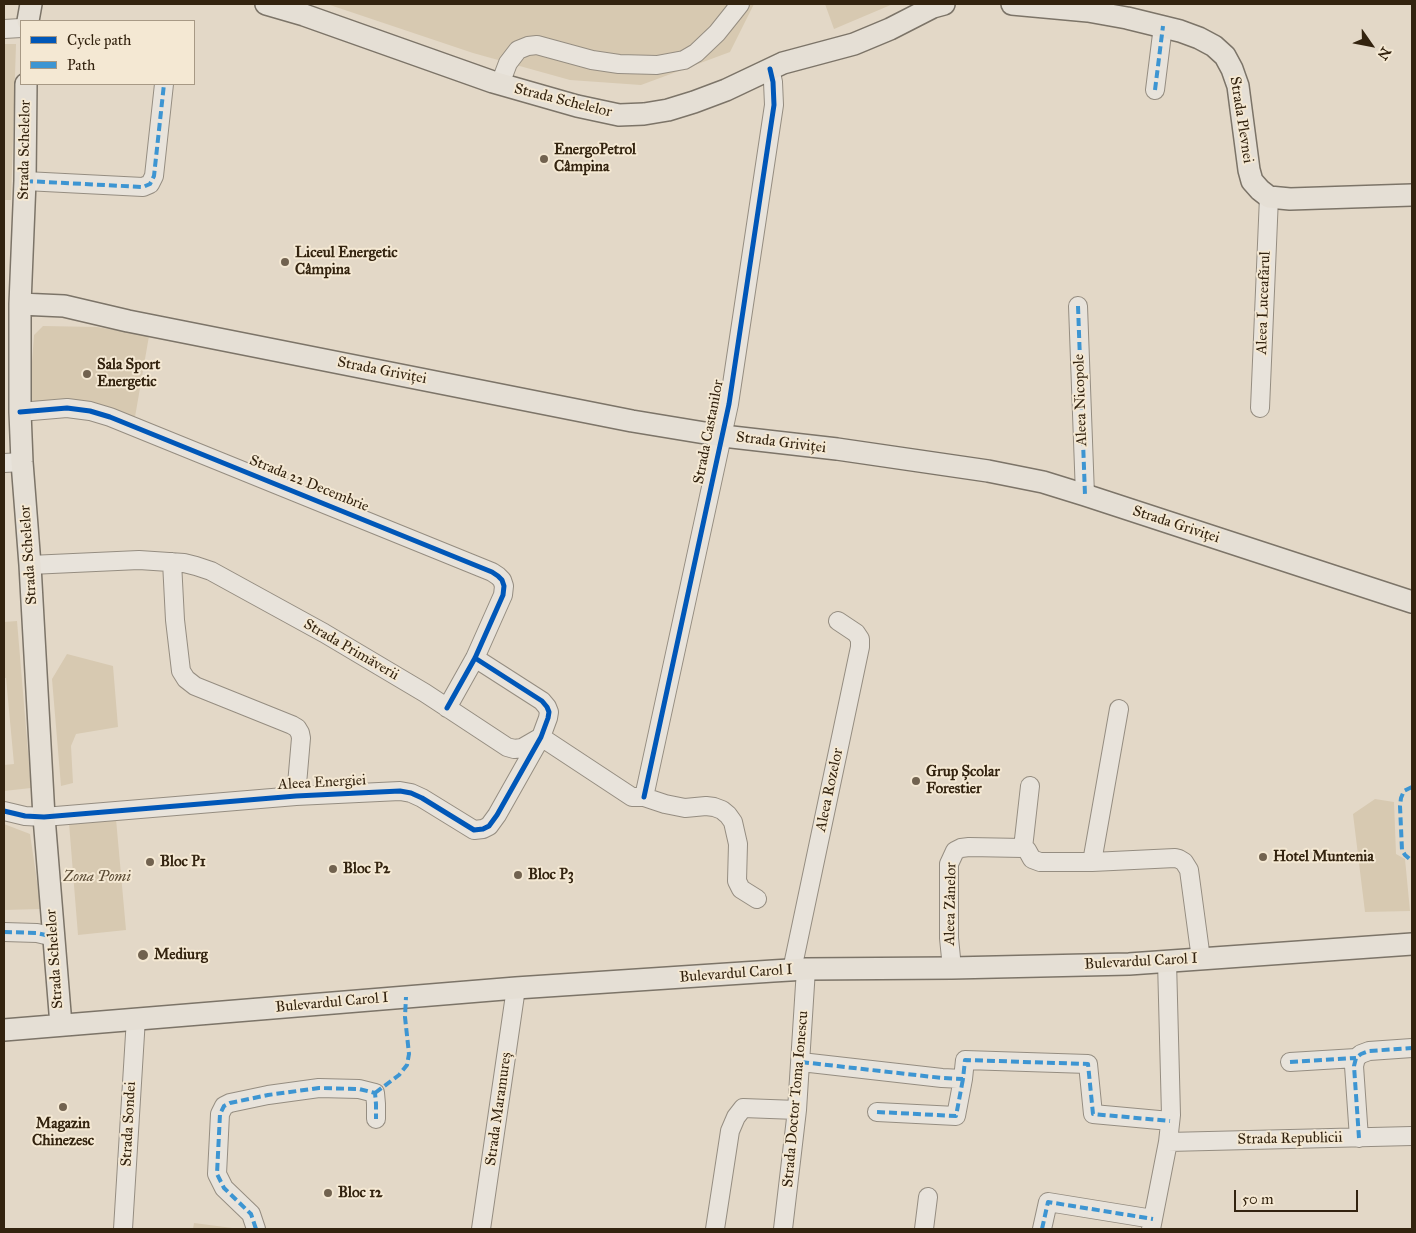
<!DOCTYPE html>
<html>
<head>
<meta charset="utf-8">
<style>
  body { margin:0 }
  #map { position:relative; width:1416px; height:1233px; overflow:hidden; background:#e3d8c7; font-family:"IM FELL Great Primer",serif }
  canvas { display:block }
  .frame { position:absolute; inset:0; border:5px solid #33230f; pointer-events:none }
  .legend { position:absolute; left:20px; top:20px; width:175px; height:65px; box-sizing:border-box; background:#f4e8d3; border:1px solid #a79985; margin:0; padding:6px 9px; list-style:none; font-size:15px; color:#33230f }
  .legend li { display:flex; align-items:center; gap:10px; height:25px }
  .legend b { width:25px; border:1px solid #a79985 }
  .north { position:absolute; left:1346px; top:20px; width:50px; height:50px; -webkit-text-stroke:4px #f4e8d3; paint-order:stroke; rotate:123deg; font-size:14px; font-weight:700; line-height:20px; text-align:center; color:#33230f }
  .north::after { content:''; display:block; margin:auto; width:18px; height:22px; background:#33230f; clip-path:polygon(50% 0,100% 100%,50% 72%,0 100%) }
  .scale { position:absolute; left:1234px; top:1190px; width:124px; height:22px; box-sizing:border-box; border:2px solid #33230f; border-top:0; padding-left:6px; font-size:15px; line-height:18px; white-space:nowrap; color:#33230f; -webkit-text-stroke:4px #f4e8d3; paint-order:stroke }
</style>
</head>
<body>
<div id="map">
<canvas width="1416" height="1233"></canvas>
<div class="frame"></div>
<ul class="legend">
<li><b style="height:6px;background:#0057b8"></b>Cycle path</li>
<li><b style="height:6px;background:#3d95d2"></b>Path</li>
</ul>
<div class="north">N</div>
<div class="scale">50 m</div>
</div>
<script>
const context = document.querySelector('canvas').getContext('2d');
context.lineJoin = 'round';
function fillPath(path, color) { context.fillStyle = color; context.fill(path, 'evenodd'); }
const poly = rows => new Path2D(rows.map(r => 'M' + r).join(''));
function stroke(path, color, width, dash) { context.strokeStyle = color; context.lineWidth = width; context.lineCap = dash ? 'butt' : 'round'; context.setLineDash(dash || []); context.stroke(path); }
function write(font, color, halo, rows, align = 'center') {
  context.font = font + ' "IM FELL Great Primer",serif'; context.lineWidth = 4; context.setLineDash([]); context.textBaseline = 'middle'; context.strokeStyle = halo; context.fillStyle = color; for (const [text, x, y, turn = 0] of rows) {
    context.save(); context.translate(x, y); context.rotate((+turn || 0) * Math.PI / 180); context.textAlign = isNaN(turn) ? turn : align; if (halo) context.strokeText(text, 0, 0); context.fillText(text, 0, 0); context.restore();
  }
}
const green = poly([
  [327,4,754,4,730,52,641,85,570,80,473,53],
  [825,4,893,4,834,29],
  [4,44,16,44,11,200,4,200],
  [43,326,97,327,149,336,135,417,84,407,29,403,34,335],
  [17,621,31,788,4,791,4,765,14,764,6,678,4,678,4,622],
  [67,654,113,666,118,727,76,734,71,746,73,783,61,786,52,679],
  [1375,799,1394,802,1396,854,1405,859,1410,911,1365,912,1353,814],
  [116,819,126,930,78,935,69,823],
  [4,824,30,834,41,909,4,910],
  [194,1223,240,1229,193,1229]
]);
const minor = poly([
  [4,29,21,28],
  [500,84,508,63,518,50,528,46,537,45,592,60,619,64,657,65,684,60,696,53,717,33,733,13,740,4],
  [1155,90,1163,26],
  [25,181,143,187,150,184,154,176,164,84],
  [1078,306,1085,495],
  [1260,408,1269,197],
  [20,412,67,408,90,411,110,417,492,572,498,576,502,580,504,586,503,595,475,658,447,708],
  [4,463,22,462],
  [172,562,175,620,181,671,186,679,195,686,292,725,297,728,300,733,301,738,296,796],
  [30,565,139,560,184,563,196,566,211,571,324,633,425,693,507,747,514,749,522,748,541,737],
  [541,737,632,797,644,797,665,804,685,808,706,806,714,807,722,810,728,815,733,822,738,844,737,881,741,889,757,899],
  [644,797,729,404,774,105,773,82,770,69],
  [4,811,25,816,44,817,296,796,400,791,411,793,422,798,474,830,483,829,489,826,497,815,541,737,548,718,549,712,547,707,542,701,475,658],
  [1023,848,1030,786],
  [1092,862,1119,709],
  [4,932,37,933,54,937],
  [952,968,949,938,949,864,955,851,961,848,969,847,1023,848,1027,850,1032,859,1040,862,1092,862,1175,858,1179,859,1184,862,1189,870,1201,959],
  [792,970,860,647,860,639,856,633,838,621],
  [801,1062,942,1078,963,1079,965,1060,1088,1064,1093,1114,1170,1121],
  [1290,1062,1356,1058],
  [877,1112,956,1116,963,1079],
  [1359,1138,1354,1066,1356,1058,1361,1054,1369,1051,1412,1048],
  [1168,1142,1412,1136],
  [123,1229,136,1018],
  [256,1229,251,1214,224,1188,217,1174,220,1114,224,1106,230,1103,268,1095,319,1088,359,1089,375,1093,376,1104,376,1119],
  [481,1229,516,988],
  [715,1229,730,1131,736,1117,743,1108,797,1110],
  [783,1229,797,1110,806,969],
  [924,1229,928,1197],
  [1042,1229,1048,1202,1153,1219],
  [1151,1229,1168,1142,1171,1115,1167,961]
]);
const major = poly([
  [266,4,304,15,493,82,577,106,619,115,644,114,668,110,694,102,726,90,783,63,854,44,890,29,933,7,944,4],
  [1012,4,1088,11,1127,18,1180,31,1199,38,1214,46,1225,56,1232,69,1238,86,1249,170,1252,181,1260,190,1269,197,1290,199,1412,195],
  [28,21,31,4],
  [26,84,25,181,20,304,20,412,22,462,30,565,44,817,61,1025],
  [20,304,64,306,128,321,632,421,723,436,837,449,988,471,1043,482,1085,495,1412,602],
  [4,1030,516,988,773,971,806,969,952,968,1129,964,1412,944]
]);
const quiet = poly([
  [1155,90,1163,26],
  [25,181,143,187,150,184,154,176,164,84],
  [1078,306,1085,495],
  [1412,787,1404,791,1401,798,1400,806,1402,850,1405,855,1412,861],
  [4,932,37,933,54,937],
  [801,1062,942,1078,963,1079,965,1060,1088,1064,1093,1114,1170,1121],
  [1290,1062,1356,1058],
  [375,1093,399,1075,407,1065,409,1054,405,1017,406,997],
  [877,1112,956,1116,963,1079],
  [1359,1138,1354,1066,1356,1058,1361,1054,1369,1051,1412,1048],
  [256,1229,251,1214,224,1188,217,1174,220,1114,224,1106,230,1103,268,1095,319,1088,359,1089,375,1093,376,1104,376,1119],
  [1042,1229,1048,1202,1153,1219]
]);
const cycleway = poly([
  [20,412,67,408,90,411,110,417,492,572,498,576,502,580,504,586,503,595,475,658,447,708],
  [644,797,729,404,774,105,773,82,770,69],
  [4,811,25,816,44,817,296,796,400,791,411,793,422,798,474,830,483,829,489,826,497,815,541,737,548,718,549,712,547,707,542,701,475,658]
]);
const markers = [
  [544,159,5,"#71624f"],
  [285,262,5,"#71624f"],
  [87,374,5,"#71624f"],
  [916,781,5,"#71624f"],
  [1263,857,5,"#71624f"],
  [150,862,5,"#71624f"],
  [333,869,5,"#71624f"],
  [518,875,5,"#71624f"],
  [143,955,6,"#71624f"],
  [63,1107,5,"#71624f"],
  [328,1193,5,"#71624f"]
];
const streetNames = [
  ["Strada Schelelor",563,101,14],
  ["Strada Plevnei",1241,120,81],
  ["Strada Schelelor",25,150,-89],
  ["Aleea Luceafărul",1264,303,-88],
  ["Strada Griviței",382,371,11],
  ["Aleea Nicopole",1081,400,-92],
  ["Strada Castanilor",709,432,-79],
  ["Strada Griviței",781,443,7],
  ["Strada 22 Decembrie",309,484,22],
  ["Strada Griviței",1176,525,18],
  ["Strada Schelelor",29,555,-94],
  ["Strada Primăverii",351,650,30],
  ["Aleea Energiei",322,783,-3],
  ["Aleea Rozelor",830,790,-78],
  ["Aleea Zânelor",951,904,-89],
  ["Strada Schelelor",55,959,-94],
  ["Bulevardul Carol I",1141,962,-3],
  ["Bulevardul Carol I",736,974,-4],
  ["Bulevardul Carol I",332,1003,-5],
  ["Strada Doctor Toma Ionescu",796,1099,-85],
  ["Strada Maramureș",499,1109,-82],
  ["Strada Sondei",129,1124,-87],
  ["Strada Republicii",1290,1139,-1]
];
const poiNames = [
  ["EnergoPetrol",554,150],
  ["Câmpina",554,167],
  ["Liceul Energetic",295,253],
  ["Câmpina",295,270],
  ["Sala Sport",97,365],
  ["Energetic",97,382],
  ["Grup Școlar",926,772],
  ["Forestier",926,789],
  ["Hotel Muntenia",1273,857],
  ["Bloc P1",160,862],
  ["Bloc P2",343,869],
  ["Bloc P3",528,875],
  ["Mediurg",154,955],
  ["Magazin",63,1124,"center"],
  ["Chinezesc",63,1141,"center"],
  ["Bloc 12",338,1193]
];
const parkNames = [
  ["Zona Pomi",97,877]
];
fillPath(green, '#d7c9b1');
stroke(minor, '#958d81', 20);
stroke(major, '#7c7468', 24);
stroke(minor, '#e8e3db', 18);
stroke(major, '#e5dfd5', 21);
stroke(quiet, '#3d95d2', 4, [8, 4]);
stroke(cycleway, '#0057b8', 5);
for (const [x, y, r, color] of markers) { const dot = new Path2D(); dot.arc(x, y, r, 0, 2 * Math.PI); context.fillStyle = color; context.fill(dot); stroke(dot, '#f4e8d3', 2); }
write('15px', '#33230f', '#f4e8d3', streetNames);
write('bold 15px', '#33230f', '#f4e8d3', poiNames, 'left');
write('italic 15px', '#5a4a33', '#f4e8d3', parkNames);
</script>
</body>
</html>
